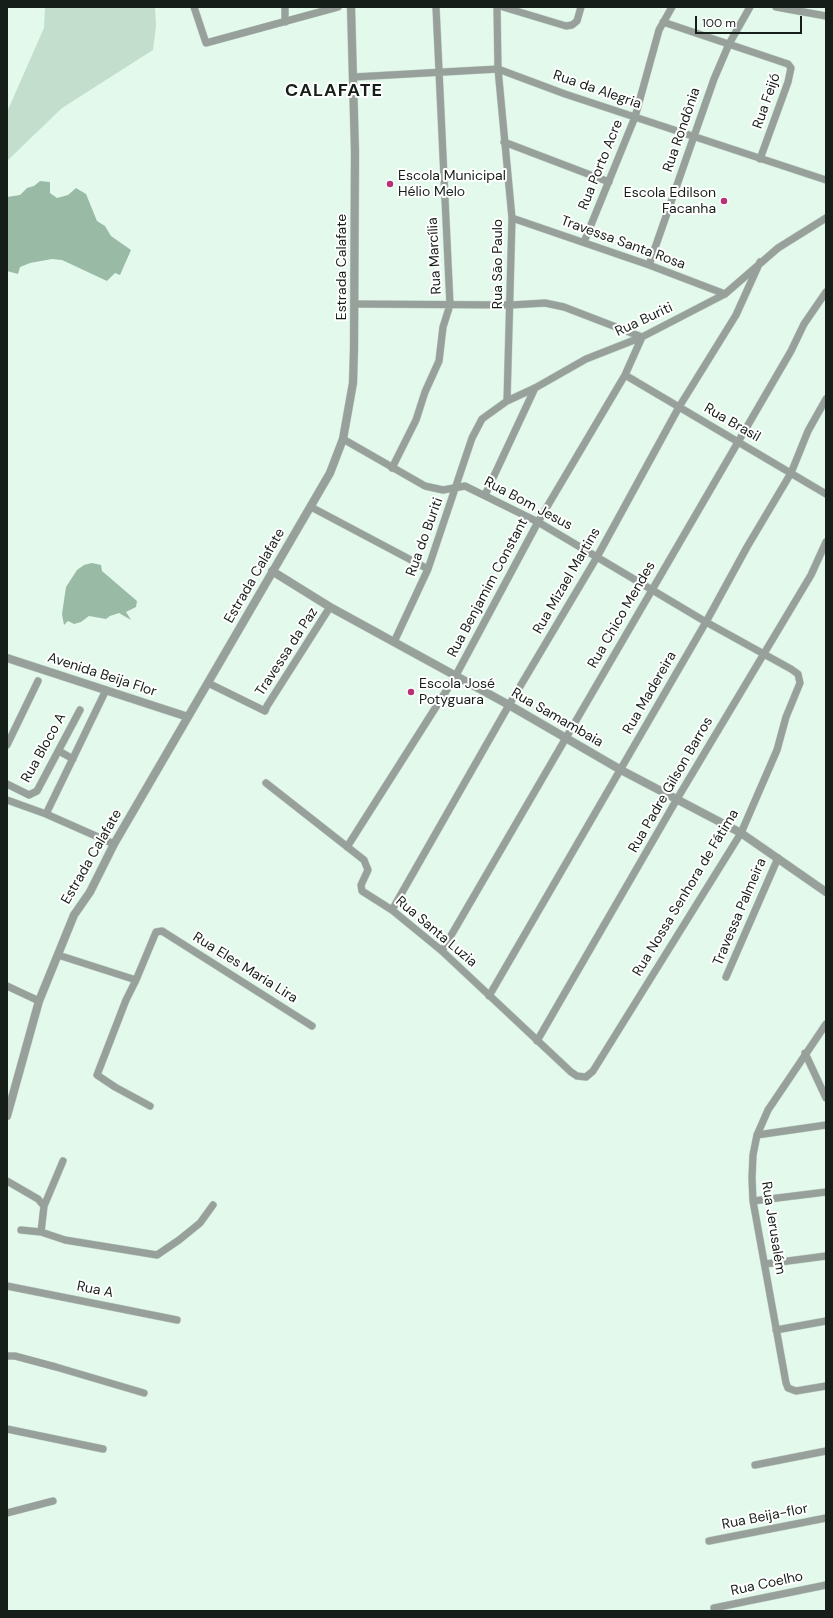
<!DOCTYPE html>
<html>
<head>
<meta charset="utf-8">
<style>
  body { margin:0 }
  #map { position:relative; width:833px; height:1618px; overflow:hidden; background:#e3f9eb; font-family:"DM Sans",sans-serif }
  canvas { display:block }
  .frame { position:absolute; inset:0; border:8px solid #161e19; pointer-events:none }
  .scale { position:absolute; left:695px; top:16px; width:107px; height:18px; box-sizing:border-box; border:2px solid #161e19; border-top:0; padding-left:5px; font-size:12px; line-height:14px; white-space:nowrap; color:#161e19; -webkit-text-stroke:3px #fff; paint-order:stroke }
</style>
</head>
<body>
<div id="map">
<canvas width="833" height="1618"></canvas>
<div class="frame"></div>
<div class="scale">100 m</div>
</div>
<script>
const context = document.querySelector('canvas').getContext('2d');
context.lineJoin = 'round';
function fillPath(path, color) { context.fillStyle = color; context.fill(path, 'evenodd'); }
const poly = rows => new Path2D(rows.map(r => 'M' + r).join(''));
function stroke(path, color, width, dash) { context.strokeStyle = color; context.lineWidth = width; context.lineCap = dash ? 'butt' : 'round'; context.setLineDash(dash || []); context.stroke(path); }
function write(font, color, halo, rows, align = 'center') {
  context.font = font + ' "DM Sans",sans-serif'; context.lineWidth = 4; context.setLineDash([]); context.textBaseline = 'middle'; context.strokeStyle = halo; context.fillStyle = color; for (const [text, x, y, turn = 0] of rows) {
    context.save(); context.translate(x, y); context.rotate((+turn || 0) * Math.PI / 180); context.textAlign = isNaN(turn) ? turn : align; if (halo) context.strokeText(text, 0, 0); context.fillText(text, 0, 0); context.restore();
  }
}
const green = poly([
  [45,7,155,7,156,26,153,50,62,108,7,161,7,112,44,28]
]);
const water = poly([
  [40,181,50,182,50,193,57,198,68,195,76,188,86,194,97,221,105,226,111,236,131,250,120,275,115,273,107,281,62,260,52,259,30,263,20,267,18,274,7,271,7,197,20,195,27,188,34,186],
  [92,563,101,565,102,571,137,601,136,607,126,612,131,620,119,613,110,616,106,619,89,616,81,622,74,624,68,621,64,625,62,614,66,587,77,570,84,565]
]);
const minor = poly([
  [194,7,206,43,338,7],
  [497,7,498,69,512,218,507,401],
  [503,7,566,26,572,25,577,21,581,7],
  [776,7,826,16],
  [285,22,285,7],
  [663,22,788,64,791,68,788,82,760,159],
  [354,77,498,69,565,94,826,180],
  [504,142,609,182],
  [512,218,649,265,725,294],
  [584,242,635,117,659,30,672,7],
  [649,265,714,79,729,44,750,7],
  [625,375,826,494],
  [392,468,416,420,425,392,439,361,443,327,450,305,436,7],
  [485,495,535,388],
  [311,507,428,569],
  [394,642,428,569,472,438,482,419,507,401,535,388,586,359,642,337,725,294,778,248,826,218],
  [208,683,265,711,267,706,330,607],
  [7,745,38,681],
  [59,751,73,759],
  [266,783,364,860,368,870,361,885,362,891,392,910,442,951,571,1072,577,1076,586,1077,593,1071,741,833,777,750,786,717,800,683,798,674,791,669,706,622,538,522,465,486,443,490,425,486,343,439],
  [7,784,29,795,37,791,80,710],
  [7,800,46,814,114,844],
  [46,814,106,690],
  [347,847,455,677,538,522,625,375,642,337,564,307,545,303,511,305,355,304],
  [392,910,509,705,597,557,679,407,736,315,760,262],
  [442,951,791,351,804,324,826,292],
  [58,955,136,980,156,932,162,931,312,1026],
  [726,977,778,858],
  [136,980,126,1000,97,1075,115,1087,150,1106],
  [7,986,39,1001],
  [489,996,706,622,747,547,791,473,808,431,826,399],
  [826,1024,768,1110,757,1135,753,1155,752,1178,753,1201,786,1383,788,1388,796,1391,826,1386],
  [537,1041,677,799,811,575,826,542],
  [805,1053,826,1098],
  [757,1135,826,1125],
  [7,1181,38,1199,44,1206,41,1232,65,1240,157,1255,179,1240,200,1223,213,1205],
  [753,1201,826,1192],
  [44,1206,63,1161],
  [21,1230,41,1232],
  [765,1264,826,1256],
  [7,1286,177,1320],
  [776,1330,826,1321],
  [7,1356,15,1356,56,1367,144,1393],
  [7,1429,103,1449],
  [755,1465,826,1451],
  [7,1513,53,1501],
  [709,1541,826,1518],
  [714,1608,826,1585]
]);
const tertiary = poly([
  [272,571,330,607,509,705,621,770,741,833,826,892],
  [7,658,188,717],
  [7,1116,39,1001,74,915,90,892,114,844,330,473,343,439,353,383,354,348,355,152,351,7]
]);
const markers = [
  [390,184,4,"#b73176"],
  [724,201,4,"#b73176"],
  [411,692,4,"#b73176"]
];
const streetNames = [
  ["Rua da Alegria",597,90,19],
  ["Rua Feijó",767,101,-71],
  ["Rua Rondônia",682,130,-71],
  ["Rua Porto Acre",601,165,-68],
  ["Travessa Santa Rosa",623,243,20],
  ["Rua Marcília",435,256,-93],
  ["Rua São Paulo",498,264,-90],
  ["Estrada Calafate",342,267,-90],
  ["Rua Buriti",644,320,-25],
  ["Rua Brasil",732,423,30],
  ["Rua Bom Jesus",528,504,28],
  ["Rua do Buriti",425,537,-70],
  ["Estrada Calafate",255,576,-60],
  ["Rua Mizael Martins",567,581,-60],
  ["Rua Benjamim Constant",488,588,-62],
  ["Rua Chico Mendes",622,615,-60],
  ["Travessa da Paz",287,652,-57],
  ["Avenida Beija Flor",102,675,18],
  ["Rua Madereira",650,693,-60],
  ["Rua Samambaia",557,718,30],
  ["Rua Bloco A",44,748,-61],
  ["Rua Padre Gilson Barros",671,785,-60],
  ["Estrada Calafate",92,857,-60],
  ["Rua Nossa Senhora de Fátima",686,893,-59],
  ["Travessa Palmeira",740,912,-67],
  ["Rua Santa Luzia",436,932,40],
  ["Rua Eles Maria Lira",245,968,32],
  ["Rua Jerusalém",773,1228,81],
  ["Rua A",95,1290,11],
  ["Rua Beija-flor",765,1517,-11],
  ["Rua Coelho",767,1584,-12]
];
const poiNames = [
  ["Escola Municipal",398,176],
  ["Hélio Melo",398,192],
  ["Escola Edilson",716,193,"right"],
  ["Facanha",716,209,"right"],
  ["Escola José",419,684],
  ["Potyguara",419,700]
];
const districtNames = [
  ["CALAFATE",334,91]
];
fillPath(green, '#c3decd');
fillPath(water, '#99bba6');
stroke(minor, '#c2d6c9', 8);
stroke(tertiary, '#c2d6c9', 9);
stroke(minor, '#97a09a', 7);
stroke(tertiary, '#97a09a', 8);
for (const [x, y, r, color] of markers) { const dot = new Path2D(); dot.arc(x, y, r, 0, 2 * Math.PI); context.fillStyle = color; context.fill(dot); stroke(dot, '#fff', 1.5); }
write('14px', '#161e19', '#fff', streetNames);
write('14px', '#161e19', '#fff', poiNames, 'left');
context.letterSpacing = '1px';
write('bold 18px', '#161e19', '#fff', districtNames);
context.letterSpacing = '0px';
</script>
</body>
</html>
